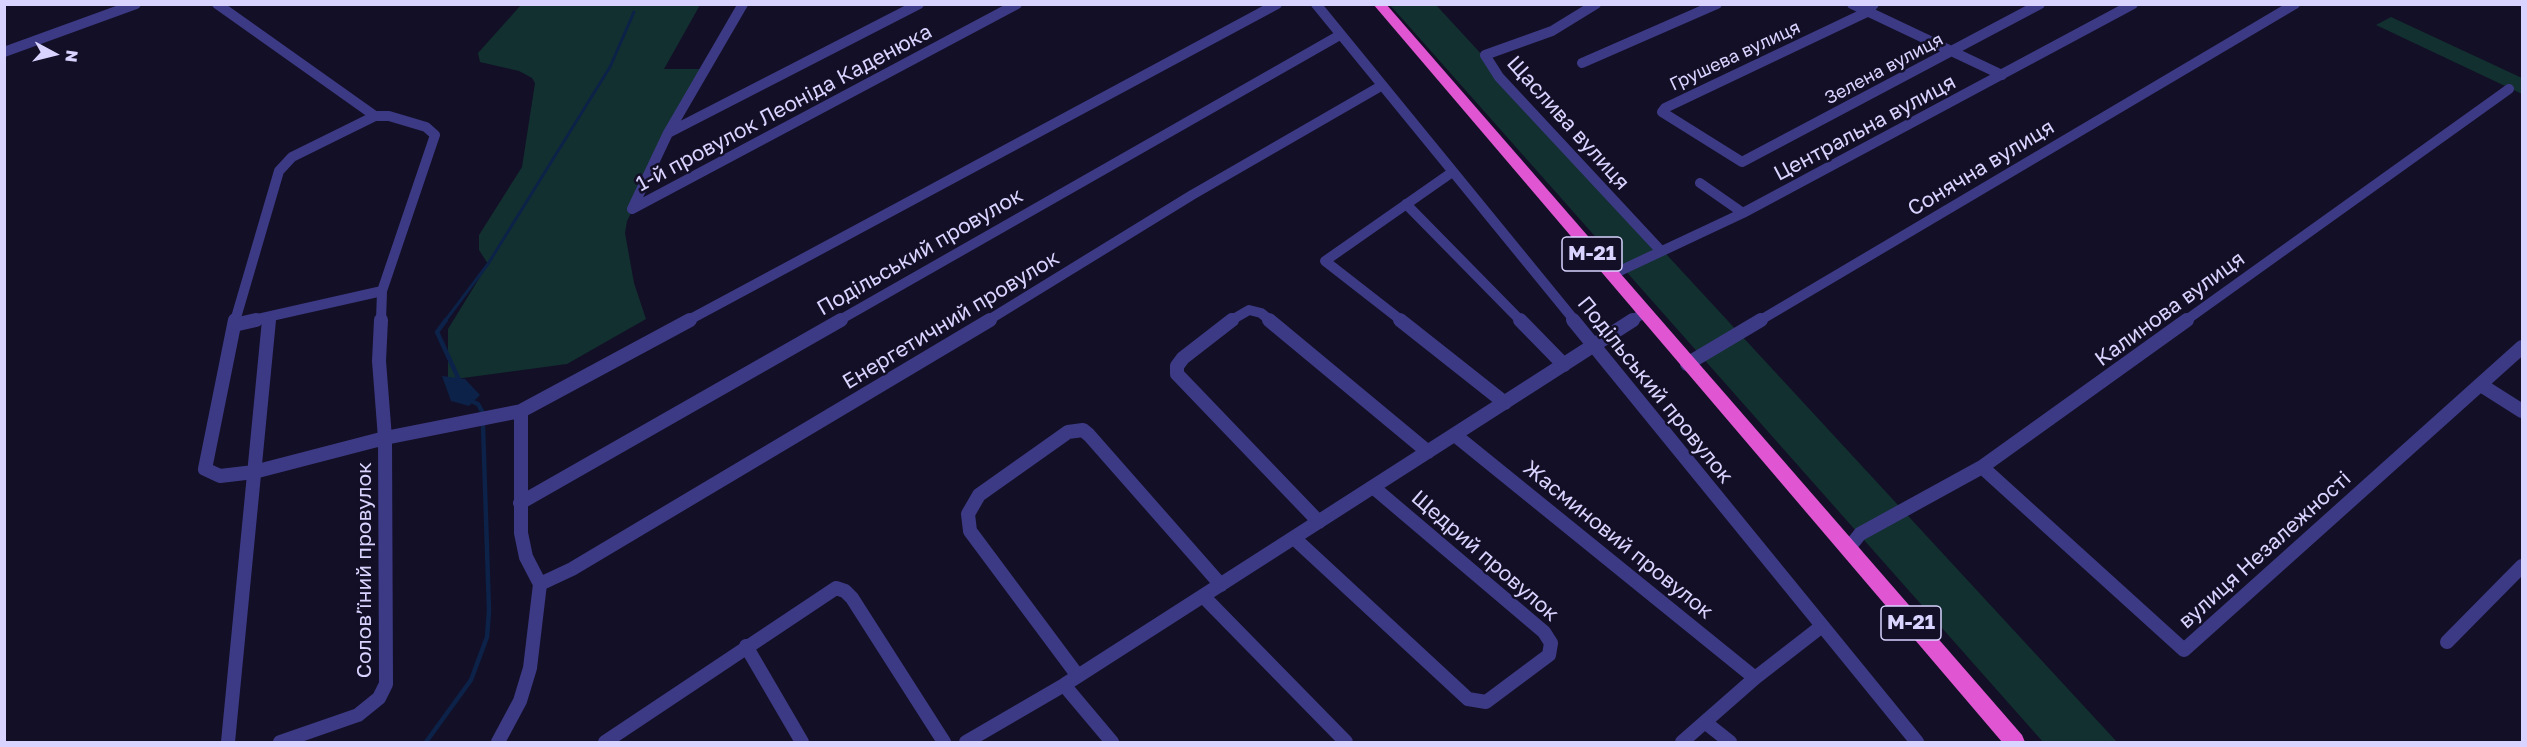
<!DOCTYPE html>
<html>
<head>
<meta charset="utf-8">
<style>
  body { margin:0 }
  #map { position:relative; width:2527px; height:747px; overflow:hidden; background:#130f26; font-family:"Golos Text",sans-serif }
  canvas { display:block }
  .frame { position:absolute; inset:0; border:6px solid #d9d4ff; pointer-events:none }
  .north { position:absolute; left:24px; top:24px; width:60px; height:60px; -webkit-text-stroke:4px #130f26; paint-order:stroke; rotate:97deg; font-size:16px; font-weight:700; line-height:24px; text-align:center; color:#d9d4ff }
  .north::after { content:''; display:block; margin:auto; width:21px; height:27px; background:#d9d4ff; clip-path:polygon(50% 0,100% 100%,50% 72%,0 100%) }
</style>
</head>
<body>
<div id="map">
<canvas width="2527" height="747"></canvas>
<div class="frame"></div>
<div class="north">N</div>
</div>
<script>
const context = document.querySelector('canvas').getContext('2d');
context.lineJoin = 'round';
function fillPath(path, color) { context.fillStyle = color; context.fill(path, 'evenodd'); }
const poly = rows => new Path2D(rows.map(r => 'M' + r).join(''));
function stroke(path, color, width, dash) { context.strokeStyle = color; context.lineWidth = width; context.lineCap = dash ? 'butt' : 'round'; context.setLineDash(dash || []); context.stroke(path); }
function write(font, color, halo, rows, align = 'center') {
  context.font = font + ' "Golos Text",sans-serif'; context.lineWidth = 5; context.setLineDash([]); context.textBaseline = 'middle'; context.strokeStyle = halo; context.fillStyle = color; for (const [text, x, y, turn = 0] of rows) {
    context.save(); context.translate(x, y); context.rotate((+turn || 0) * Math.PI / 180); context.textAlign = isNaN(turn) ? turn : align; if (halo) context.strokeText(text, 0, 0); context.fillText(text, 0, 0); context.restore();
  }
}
const green = poly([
  [521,5,700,5,664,69,704,69,627,221,625,233,634,283,646,319,567,364,448,380,448,329,488,264,479,250,479,235,522,167,535,83,532,78,519,71,480,62,478,53],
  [1390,5,1436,5,2117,742,2043,742],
  [2391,17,2522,78,2522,94,2376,25]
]);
const water = poly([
  [442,376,465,379,480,395,469,406,451,401]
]);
const streamFar1 = poly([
  [445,321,488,264,610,67,634,12]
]);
const stream = poly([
  [446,320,437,332,460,382],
  [471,401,478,404,483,413],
  [426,742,471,680,487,637,489,611,483,426]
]);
const minorFar1 = poly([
  [217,4,375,116],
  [1316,4,1575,321],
  [1596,4,1552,31,1485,55,1499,77,1661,251],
  [1852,4,2002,75],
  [1874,4,1867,12,1665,108,1662,112,1742,162,2040,4],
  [4,52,136,4],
  [1582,63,1717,4],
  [668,133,919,4],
  [1700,183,1743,213],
  [1406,204,1521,321],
  [632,209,1017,4],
  [632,209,668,133,743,4],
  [1611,275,1743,213,2133,4],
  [235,321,279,171,292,157,375,116,389,116,426,127,435,135,382,291,381,321],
  [249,321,382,291],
  [269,321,269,318],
  [687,321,1277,4],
  [838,321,1340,35],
  [987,321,1192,195,1381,86],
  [1230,321,1249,310,1261,313,1271,321],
  [1402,321,1325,261,1451,173],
  [1631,321,1644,313],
  [1759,321,2295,4],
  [2185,321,2509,89]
]);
const minor = poly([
  [235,320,205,469,220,476,254,472,385,438],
  [381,320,379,361,385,438],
  [1232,320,1183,358,1177,366,1177,374,1319,522],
  [1269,320,1428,452],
  [1400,320,1505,403],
  [1520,320,1564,365],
  [1573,320,1917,742],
  [234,325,256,320],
  [1687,364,1761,320],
  [2481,385,2522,411],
  [1455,435,1755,678],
  [385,438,521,411,690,320],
  [1982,467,2184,650,2522,347],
  [520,503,841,320],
  [1294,538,1468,699,1486,702,1549,655,1551,643,1544,632,1373,487],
  [1848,549,1860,534,1982,467,2187,320],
  [540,584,572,569,990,320],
  [1203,596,1346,742],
  [2447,642,2522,566],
  [746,646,802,742],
  [1078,676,970,531,968,514,979,495,1068,432,1083,430,1089,435,1221,585],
  [1064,685,1112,742],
  [1706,723,1730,742],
  [228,742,269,320],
  [280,742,358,715,379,698,386,684,385,438],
  [498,742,520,701,530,668,540,584,526,557,521,533,521,411],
  [605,742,836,588,845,591,852,598,944,742],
  [966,742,1064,685,1633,320],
  [1682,742,1755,678,1822,626]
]);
const trunk = poly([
  [1373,4,1386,4,2022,735,2025,742,2002,742,1373,4]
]);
const farStreetnames = [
  ["Грушева вулиця",1735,56,-25],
  ["Зелена вулиця",1884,69,-28]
];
const shields = [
  [1592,254,60],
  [1911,623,60]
];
const shieldNames = [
  ["М-21",1592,254],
  ["М-21",1911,623]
];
const streetNames = [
  ["1-й провулок Леоніда Каденюка",784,108,-28],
  ["Щаслива вулиця",1568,123,48],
  ["Центральна вулиця",1865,128,-28],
  ["Сонячна вулиця",1981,168,-31],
  ["Подільський провулок",920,252,-30],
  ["Калинова вулиця",2170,309,-36],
  ["Енергетичний провулок",951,320,-31],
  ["Подільський провулок",1655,390,51],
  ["Жасминовий провулок",1618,540,39],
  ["вулиця Незалежності",2265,550,-42],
  ["Щедрий провулок",1485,556,41],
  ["Соловʼїний провулок",364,570,-90]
];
fillPath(green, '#12302f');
fillPath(water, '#0c2248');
stroke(streamFar1, '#0c2248', 3);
stroke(stream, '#0c2248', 4.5);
stroke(minorFar1, '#3d3a85', 10);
stroke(minor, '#3d3a85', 14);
fillPath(trunk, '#e055d1');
write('18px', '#d9d4ff', '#130f26', farStreetnames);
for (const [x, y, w] of shields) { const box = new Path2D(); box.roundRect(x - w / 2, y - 17, w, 34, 4.5); context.fillStyle = '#130f26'; context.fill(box); stroke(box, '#d9d4ff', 1.5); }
write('bold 20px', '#d9d4ff', null, shieldNames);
write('21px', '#d9d4ff', '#130f26', streetNames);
</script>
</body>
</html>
